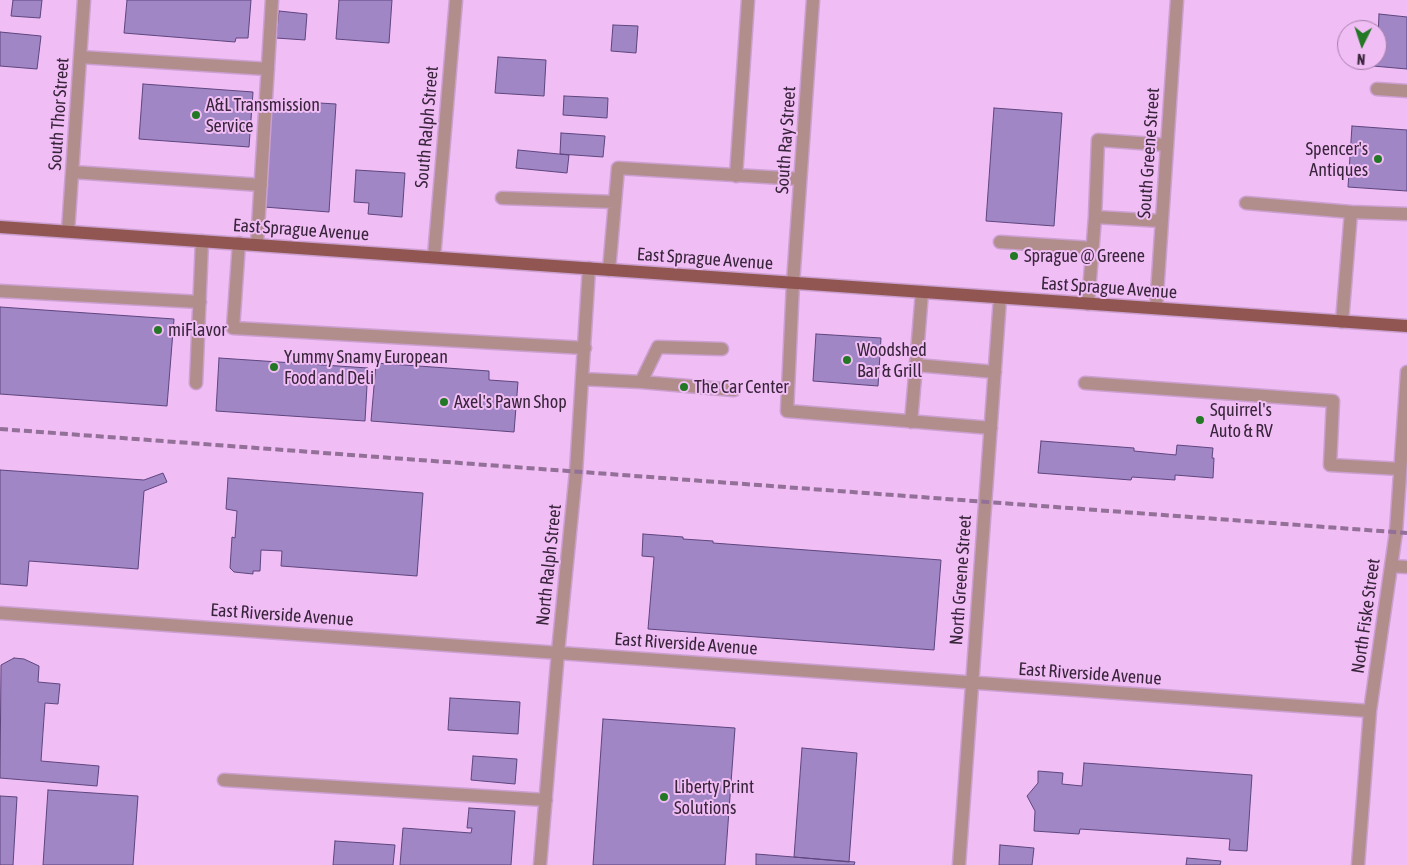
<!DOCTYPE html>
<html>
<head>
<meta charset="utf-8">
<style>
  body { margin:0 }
  #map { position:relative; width:1407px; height:865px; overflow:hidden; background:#f0bdf5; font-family:"Asap Condensed",sans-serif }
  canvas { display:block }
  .north { position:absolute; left:1337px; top:20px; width:50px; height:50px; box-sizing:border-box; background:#f0bdf5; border:1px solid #a780ab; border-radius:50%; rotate:184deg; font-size:14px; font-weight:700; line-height:20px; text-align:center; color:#39253b }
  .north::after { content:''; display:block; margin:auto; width:18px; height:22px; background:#227824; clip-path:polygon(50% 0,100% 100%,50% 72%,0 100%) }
</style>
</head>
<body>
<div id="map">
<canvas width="1407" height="865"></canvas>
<div class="north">N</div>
</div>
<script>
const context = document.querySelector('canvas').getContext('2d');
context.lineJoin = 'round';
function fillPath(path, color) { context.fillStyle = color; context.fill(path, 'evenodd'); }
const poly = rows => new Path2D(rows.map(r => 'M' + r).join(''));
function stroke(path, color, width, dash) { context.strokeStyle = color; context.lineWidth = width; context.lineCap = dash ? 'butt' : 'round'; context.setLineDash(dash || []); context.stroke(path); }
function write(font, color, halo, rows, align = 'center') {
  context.font = font + ' "Asap Condensed",sans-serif'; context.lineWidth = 4; context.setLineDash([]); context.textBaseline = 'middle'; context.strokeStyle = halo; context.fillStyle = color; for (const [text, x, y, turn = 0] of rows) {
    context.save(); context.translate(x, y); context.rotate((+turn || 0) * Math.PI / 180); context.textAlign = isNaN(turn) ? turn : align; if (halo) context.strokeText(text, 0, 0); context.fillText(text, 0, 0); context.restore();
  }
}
const building = poly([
  [13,0,42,0,40,18,11,16,13,0],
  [127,0,251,0,248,38,236,38,235,42,124,33,127,0],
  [339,0,392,0,389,43,336,39,339,0],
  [279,11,307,14,305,40,276,38,279,11],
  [1379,14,1407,17,1407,69,1373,66,1374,60,1377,60,1379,14],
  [613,25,638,26,636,53,611,51,613,25],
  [0,32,41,36,37,69,0,66,0,32],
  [498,57,546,60,544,96,495,93,498,57],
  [143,84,253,92,249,147,139,139,143,84],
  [564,96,608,98,607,118,563,115,564,96],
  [271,100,336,104,329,212,264,207,271,100],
  [994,108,1062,113,1054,226,986,221,994,108],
  [1352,126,1407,130,1407,191,1348,187,1352,126],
  [561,133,605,136,603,157,560,154,561,133],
  [518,150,569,155,567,173,516,168,518,150],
  [356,170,405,173,402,217,368,214,369,203,354,202,356,170],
  [0,307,174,319,167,406,0,394,0,307],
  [816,334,881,338,878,386,813,381,816,334],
  [219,358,368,368,365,421,216,411,219,358],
  [376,363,489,371,489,380,518,382,514,432,371,421,376,363],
  [1041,441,1134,448,1134,451,1176,455,1177,445,1213,448,1212,458,1214,458,1213,478,1175,475,1175,480,1132,477,1131,480,1038,473,1041,441],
  [0,470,144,480,163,473,167,482,144,491,138,569,29,561,27,586,0,584,0,470],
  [228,478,423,493,417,576,281,566,282,551,261,550,260,571,253,571,253,574,234,572,230,568,232,537,235,538,237,511,226,509,228,478],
  [643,534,683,537,683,539,713,541,713,543,941,560,934,650,648,629,654,557,642,556,643,534],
  [14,658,24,659,39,666,38,682,60,684,58,704,45,703,41,761,99,766,97,786,0,778,1,665,14,658],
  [450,698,520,702,518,734,448,730,450,698],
  [603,719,735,728,725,865,593,865,603,719],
  [802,748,857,753,849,862,794,857,802,748],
  [473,756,517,759,515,784,471,780,473,756],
  [1084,763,1252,775,1247,851,1229,850,1230,839,1080,829,1079,834,1034,831,1035,811,1027,796,1038,783,1038,771,1063,773,1062,784,1082,786,1084,763],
  [48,790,138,796,133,865,43,865,48,790],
  [0,796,17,797,13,865,0,865,0,796],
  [469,808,515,811,511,865,400,865,403,828,471,833,472,828,467,828,469,808],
  [335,841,395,845,393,865,333,865,335,841],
  [1000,845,1034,848,1032,865,999,865,1000,845],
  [756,854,855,862,854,865,756,865,756,854],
  [1187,858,1221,861,1220,865,1186,865,1187,858]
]);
const minor = poly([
  [813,0,793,283,787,411,991,428],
  [80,57,268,69],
  [1377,89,1407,91],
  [72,172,261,185],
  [736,176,748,0],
  [502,198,615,202,609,270],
  [615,202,618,168,800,179],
  [1246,203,1351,212],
  [1162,221,1095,217,1098,140,1167,145],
  [68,231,84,0],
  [1000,242,1092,248],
  [239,243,233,328,585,348],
  [257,244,272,0],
  [434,257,456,0],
  [0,291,200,302],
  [1088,304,1095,217],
  [1156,308,1177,0],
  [1342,322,1351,212,1407,214],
  [916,365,922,292],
  [582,379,641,382,658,347,722,349],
  [641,382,734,390],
  [196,383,202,241],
  [1085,383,1333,401,1330,465,1400,469],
  [911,422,916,365,995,372],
  [1391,566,1407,567],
  [0,613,1370,711],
  [224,780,546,800],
  [540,865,558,652,576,472,589,268],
  [959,865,1000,298],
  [1358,865,1370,711,1396,532,1407,372]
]);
const major = poly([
  [0,227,1407,326]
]);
const rail = poly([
  [0,429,1407,533]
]);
const markers = [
  [196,115,5,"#227824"],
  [1378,159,5,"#227824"],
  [1014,256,5,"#227824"],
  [158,330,5,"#227824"],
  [847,360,5,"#227824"],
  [274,367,5,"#227824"],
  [684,387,5,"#227824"],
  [444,402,5,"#227824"],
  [1200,420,5,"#227824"],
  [664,797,5,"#227824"]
];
const poiNames = [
  ["A&L Transmission",206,105],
  ["Service",206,126],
  ["Spencer's",1368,149,"right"],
  ["Antiques",1368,170,"right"],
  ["Sprague @ Greene",1024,256],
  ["miFlavor",168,330],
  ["Woodshed",857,350],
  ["Bar & Grill",857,371],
  ["Yummy Snamy European",284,357],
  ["Food and Deli",284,378],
  ["The Car Center",694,387],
  ["Axel's Pawn Shop",454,402],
  ["Squirrel's",1210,410],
  ["Auto & RV",1210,431],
  ["Liberty Print",674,787],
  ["Solutions",674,808]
];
const streetNames = [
  ["South Thor Street",59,114,-86],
  ["South Ralph Street",427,127,-85],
  ["South Ray Street",786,140,-86],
  ["South Greene Street",1149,153,-86],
  ["East Sprague Avenue",301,230,4],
  ["East Sprague Avenue",705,259,4],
  ["East Sprague Avenue",1109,288,4],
  ["North Ralph Street",549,565,-84],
  ["North Greene Street",961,580,-86],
  ["East Riverside Avenue",282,615,4],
  ["North Fiske Street",1366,616,-82],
  ["East Riverside Avenue",686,644,4],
  ["East Riverside Avenue",1090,674,4]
];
fillPath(building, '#a086c4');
stroke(building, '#5e457e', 1);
stroke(minor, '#cb9fd0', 15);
stroke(major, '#cb9fd0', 15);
stroke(minor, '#b18e8c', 12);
stroke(major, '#915552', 12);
stroke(rail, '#937097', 4, [8, 4]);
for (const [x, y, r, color] of markers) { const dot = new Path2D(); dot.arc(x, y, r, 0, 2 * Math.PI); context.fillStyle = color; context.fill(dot); stroke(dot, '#f0bdf5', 2); }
write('18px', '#39253b', '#f0bdf5', poiNames, 'left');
write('18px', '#39253b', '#f0bdf5', streetNames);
</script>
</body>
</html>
